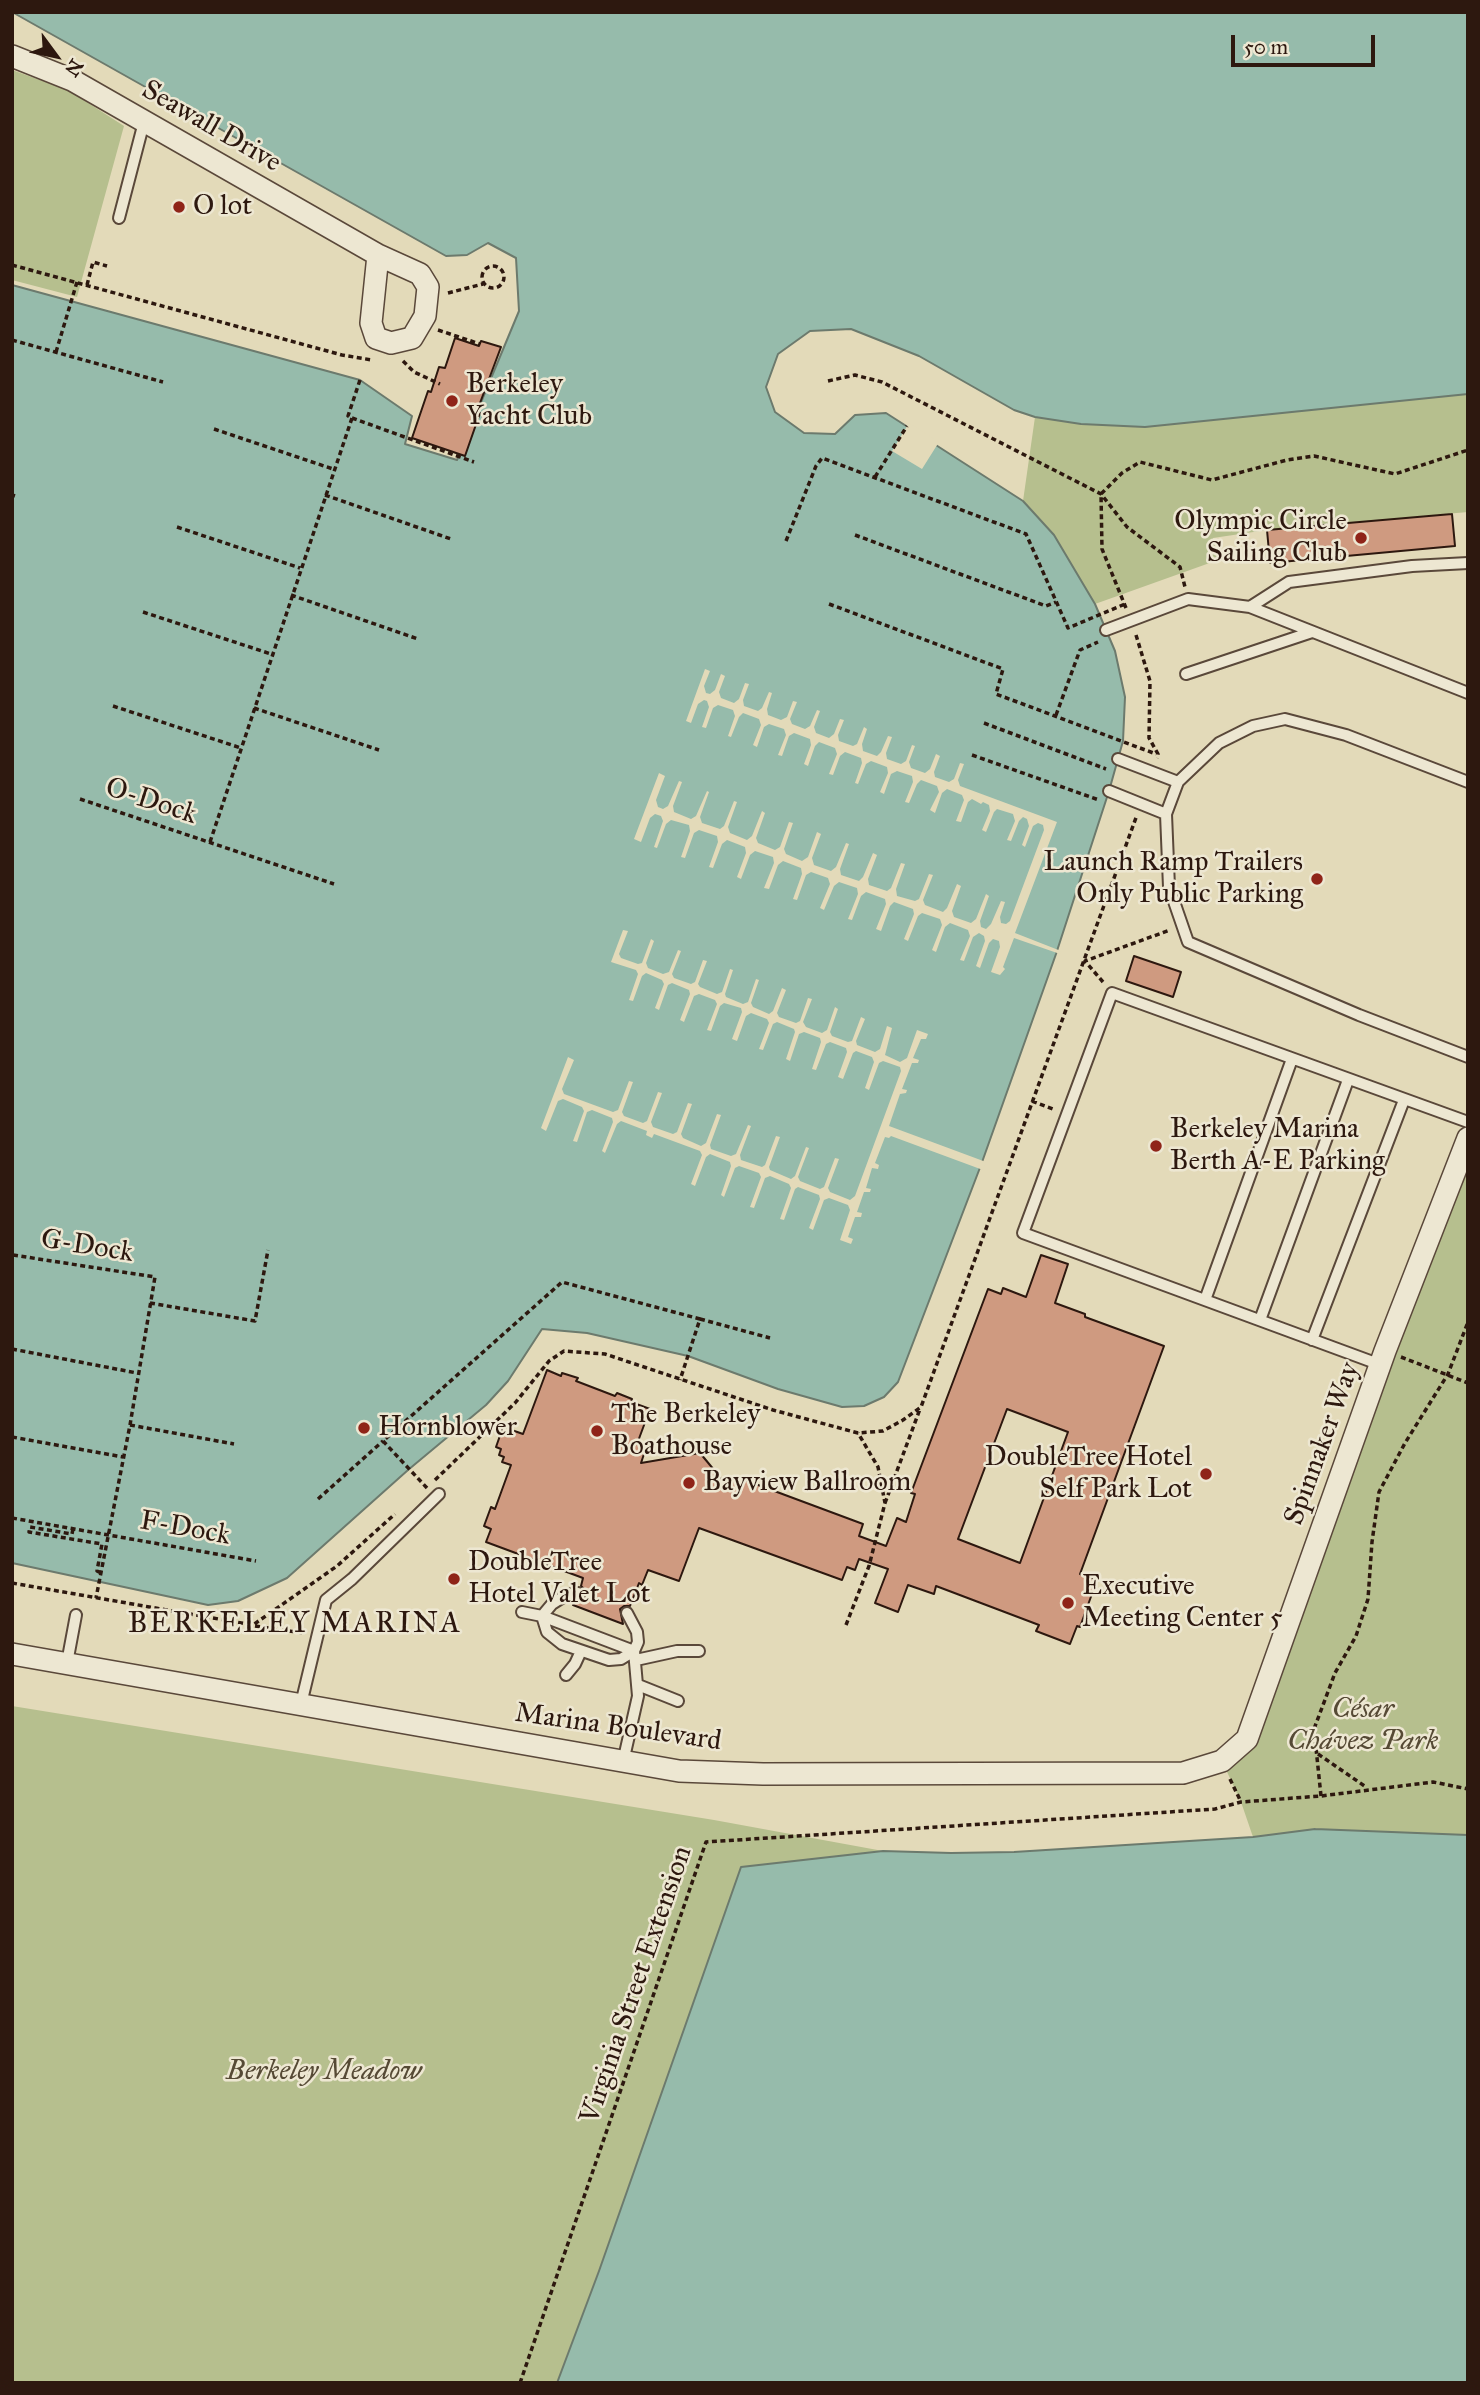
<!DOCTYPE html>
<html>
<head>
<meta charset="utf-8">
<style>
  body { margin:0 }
  #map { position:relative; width:1480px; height:2395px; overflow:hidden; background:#e3dab9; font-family:"IM FELL Great Primer",serif }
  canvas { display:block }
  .frame { position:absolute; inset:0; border:14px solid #2d180f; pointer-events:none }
  .north { position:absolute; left:21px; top:21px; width:70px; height:70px; -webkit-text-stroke:5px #ede7d2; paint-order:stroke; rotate:123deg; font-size:19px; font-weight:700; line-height:28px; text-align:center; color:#2d180f }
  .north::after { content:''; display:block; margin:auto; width:24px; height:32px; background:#2d180f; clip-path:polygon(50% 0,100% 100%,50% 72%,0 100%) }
  .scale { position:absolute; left:1231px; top:35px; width:144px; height:32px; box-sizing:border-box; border:4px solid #2d180f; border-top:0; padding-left:9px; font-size:21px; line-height:24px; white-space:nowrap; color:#2d180f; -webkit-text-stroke:5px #ede7d2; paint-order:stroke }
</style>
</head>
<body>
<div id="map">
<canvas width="1480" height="2395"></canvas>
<div class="frame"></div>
<div class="north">N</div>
<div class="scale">50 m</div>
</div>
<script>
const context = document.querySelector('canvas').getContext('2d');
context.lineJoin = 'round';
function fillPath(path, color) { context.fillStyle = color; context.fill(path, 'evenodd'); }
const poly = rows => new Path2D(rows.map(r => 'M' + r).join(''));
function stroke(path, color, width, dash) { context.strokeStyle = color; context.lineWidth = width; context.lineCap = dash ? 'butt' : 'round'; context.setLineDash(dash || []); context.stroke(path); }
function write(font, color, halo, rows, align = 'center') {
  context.font = font + ' "IM FELL Great Primer",serif'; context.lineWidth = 5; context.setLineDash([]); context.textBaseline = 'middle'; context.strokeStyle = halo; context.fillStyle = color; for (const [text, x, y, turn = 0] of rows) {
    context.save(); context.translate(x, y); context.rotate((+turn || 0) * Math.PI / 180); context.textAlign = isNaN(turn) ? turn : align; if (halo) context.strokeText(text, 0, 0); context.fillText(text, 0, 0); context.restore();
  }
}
const green = poly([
  [12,70,68,90,124,126,77,297,12,280],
  [1468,394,1468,512,1267,530,1213,538,1218,560,1095,604,1054,535,1023,501,1035,417,1081,424,1145,427],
  [1468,1138,1468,1835,1315,1829,1253,1837,1241,1802,1222,1761,1247,1738],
  [12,1706,714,1820,883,1851,741,1867,599,2271,557,2383,12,2383]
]);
const water = poly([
  [12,12,1468,12,1468,394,1145,427,1081,424,1035,417,1014,410,919,356,851,329,810,331,778,354,766,387,775,412,804,433,835,434,855,415,886,413,1023,501,1054,535,1095,604,1115,651,1125,697,1123,741,1109,791,1056,954,981,1165,898,1382,884,1397,864,1406,842,1407,778,1389,688,1356,587,1333,542,1329,508,1381,486,1405,408,1470,287,1578,238,1601,208,1605,12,1563,12,285,360,380,412,416,405,444,457,460,519,311,516,258,488,243,467,255,446,256,12,12],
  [1315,1829,1468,1835,1468,2383,557,2383,599,2271,741,1867,883,1851,951,1853,1014,1852,1253,1837,1315,1829]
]);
const pier = poly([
  [909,423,939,442,922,469,892,451],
  [705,669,710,671,704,686,706,693,710,694,715,690,721,674,725,676,719,692,721,698,734,703,739,699,745,683,749,684,743,700,744,706,758,711,762,708,769,692,772,693,767,709,768,715,781,720,787,717,793,701,797,702,790,719,792,724,805,729,810,726,817,710,820,711,814,727,816,733,829,738,834,734,840,719,844,720,838,735,839,741,853,746,857,744,864,727,867,729,862,744,863,751,877,756,881,752,888,736,892,737,886,753,887,759,901,764,906,761,912,745,915,746,909,762,911,768,925,773,930,769,936,754,940,756,934,772,935,777,949,782,954,779,960,763,964,764,958,780,960,786,1057,822,1015,933,1061,951,1060,954,1014,938,1003,967,1005,969,1000,975,991,972,1000,947,999,941,993,939,989,943,980,968,976,966,985,941,984,936,979,933,973,937,964,961,960,960,970,936,968,930,950,923,945,927,936,952,932,950,942,925,940,919,922,913,918,916,908,941,904,939,914,914,913,909,894,902,890,906,881,931,876,929,886,904,885,899,866,892,861,896,852,920,848,919,858,894,857,888,839,882,834,886,824,910,820,908,830,884,828,878,811,872,806,875,797,900,793,899,802,874,801,868,783,861,778,865,769,889,764,888,774,863,773,857,755,851,750,855,741,879,737,877,746,853,745,847,727,840,722,844,713,868,709,867,718,842,717,836,699,830,694,833,685,858,681,857,690,831,689,825,671,820,666,824,657,848,654,847,663,821,661,816,655,814,650,818,641,842,634,839,659,773,665,776,656,800,658,807,663,809,668,806,679,781,682,782,673,806,674,812,691,819,696,816,707,791,709,792,700,817,702,823,720,829,724,826,734,801,737,802,728,827,730,833,747,840,752,836,762,811,765,813,756,838,758,843,775,850,780,847,789,822,793,823,784,849,786,854,802,861,808,857,817,832,821,834,812,858,814,865,831,871,836,867,846,843,849,844,840,869,841,875,859,881,863,877,873,853,877,855,868,879,869,885,887,891,891,888,901,863,905,864,896,889,897,896,915,901,919,899,929,874,933,875,923,900,925,905,943,912,947,908,957,884,961,886,952,911,954,917,971,923,976,919,986,894,989,896,980,921,981,927,986,929,991,924,1001,901,1005,902,1000,917,1001,923,1006,924,1010,921,1044,830,1043,825,1038,823,1033,826,1025,847,1022,845,1029,826,1027,819,1023,817,1019,821,1011,841,1007,840,1015,821,1013,814,997,809,994,812,986,832,982,830,990,811,989,805,983,802,981,804,972,799,968,802,961,822,956,821,964,800,962,795,947,789,942,793,935,813,930,810,939,792,937,786,921,780,917,784,909,803,905,802,913,782,912,776,897,771,891,774,884,794,880,792,888,773,887,767,871,761,866,764,858,784,855,783,862,763,861,758,845,752,840,756,833,775,829,774,837,754,835,748,819,742,815,746,808,766,804,764,811,745,810,739,794,733,789,736,782,756,778,755,786,735,784,729,769,724,764,727,757,747,753,745,761,725,759,719,743,713,739,717,731,737,728,736,735,716,733,710,718,705,713,708,706,728,702,727,709,707,707,701,704,700,698,704,691,723,686,721],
  [623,930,628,931,619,954,621,958,638,964,642,963,651,939,654,941,646,963,648,968,663,974,669,972,678,950,681,951,672,974,674,978,691,984,695,982,703,960,707,961,698,984,700,987,717,994,722,992,730,969,733,970,725,994,726,997,743,1004,748,1002,756,979,759,980,751,1003,753,1007,769,1014,773,1011,782,988,786,990,777,1013,779,1017,796,1023,800,1021,808,998,812,999,803,1022,806,1027,822,1033,827,1030,835,1007,838,1009,830,1032,832,1036,848,1042,852,1041,861,1017,865,1019,856,1041,857,1045,875,1052,880,1049,887,1026,892,1028,885,1055,900,1062,907,1058,917,1030,928,1034,926,1039,921,1039,913,1058,919,1060,918,1063,912,1063,902,1089,907,1090,906,1093,900,1094,889,1126,986,1162,983,1170,891,1136,889,1138,885,1137,875,1163,879,1165,878,1169,872,1168,866,1188,871,1189,870,1192,864,1192,857,1212,862,1213,861,1217,855,1217,848,1237,853,1239,851,1244,840,1240,850,1210,848,1205,829,1198,824,1200,813,1230,809,1228,820,1199,819,1195,798,1187,795,1189,784,1220,780,1219,791,1188,789,1184,770,1176,765,1178,754,1208,750,1207,761,1177,759,1173,739,1166,735,1168,724,1197,721,1195,731,1166,730,1162,710,1154,706,1157,695,1186,691,1184,702,1155,700,1151,654,1134,652,1138,646,1135,647,1131,621,1121,617,1124,605,1153,602,1151,613,1122,612,1118,592,1110,587,1112,577,1142,573,1141,584,1111,582,1107,563,1099,558,1101,546,1131,541,1128,568,1057,574,1060,562,1089,564,1094,613,1112,618,1110,629,1081,633,1082,622,1112,624,1116,643,1123,647,1121,658,1092,662,1093,651,1122,653,1127,673,1134,677,1132,688,1103,692,1104,681,1134,683,1138,701,1146,706,1143,717,1114,721,1115,710,1145,711,1149,731,1156,736,1154,748,1125,751,1126,740,1155,741,1160,762,1167,765,1165,776,1136,780,1137,769,1167,770,1170,791,1179,795,1176,806,1147,809,1148,798,1177,800,1181,820,1189,824,1187,835,1158,839,1159,828,1188,830,1192,850,1200,855,1196,901,1071,900,1067,883,1061,879,1063,869,1090,865,1088,874,1062,872,1057,856,1051,853,1053,843,1079,838,1077,847,1052,846,1048,830,1042,826,1044,816,1070,812,1069,821,1042,820,1038,804,1032,799,1034,790,1061,786,1059,795,1032,794,1029,777,1022,773,1024,763,1050,759,1049,769,1023,767,1019,751,1013,746,1016,737,1041,732,1039,742,1012,741,1008,724,1003,720,1006,711,1031,707,1030,717,1004,715,1000,699,994,694,996,684,1022,680,1020,690,994,689,990,672,983,668,985,659,1010,655,1008,664,984,662,980,646,973,642,976,633,1001,629,1000,638,974,636,970,611,962]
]);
const building = poly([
  [455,338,479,346,481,341,501,347,477,411,480,413,465,456,412,438,428,391,431,392,439,367,445,368,455,338],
  [1452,514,1455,546,1270,563,1267,530,1452,514],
  [1134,956,1181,972,1173,997,1126,981,1134,956],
  [1041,1255,1068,1264,1055,1303,1085,1314,1085,1317,1164,1346,1080,1574,1097,1580,1080,1627,1077,1626,1070,1644,1036,1631,1039,1625,936,1586,934,1594,908,1585,898,1612,875,1603,888,1569,859,1559,855,1570,847,1567,842,1580,699,1528,679,1581,648,1570,642,1585,639,1583,630,1606,624,1606,620,1609,623,1624,573,1605,575,1602,582,1599,586,1595,584,1589,581,1586,583,1578,486,1542,491,1529,484,1526,491,1507,495,1509,511,1465,502,1462,504,1457,499,1455,501,1449,496,1447,503,1427,523,1434,547,1370,561,1376,562,1373,578,1378,576,1381,615,1396,617,1393,632,1399,631,1402,650,1409,637,1444,646,1448,641,1463,700,1453,729,1488,734,1476,863,1524,859,1536,886,1546,897,1518,906,1522,915,1494,911,1493,988,1289,1001,1294,1003,1288,1026,1297,1041,1255],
  [1007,1409,1068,1432,1020,1563,958,1539,1007,1409]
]);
const path = poly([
  [12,265,342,355,372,360],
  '482 277a11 11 0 1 1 22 0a11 11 0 1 1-22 0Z',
  [87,285,93,262,107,266],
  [448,293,483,284],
  [438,330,480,344],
  [12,340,163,382],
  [56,352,77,282],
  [403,361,414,372,440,384],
  [828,381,855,375,882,382,1101,494,1127,527,1180,567,1185,587],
  [352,418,474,462],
  [214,429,333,469],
  [875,477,907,426],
  [12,495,15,496],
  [325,495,451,539],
  [177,527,300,568],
  [855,535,1046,606,1056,602],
  [786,541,816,466,822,458,1026,534,1068,628,1125,604],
  [291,595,418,639],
  [829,604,1003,669,996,694,1156,754],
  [1126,608,1102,549,1101,494,1122,473,1140,462,1212,480,1287,460,1314,456,1395,474,1468,450],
  [143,612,271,654],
  [1136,635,1150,681,1149,738,1158,754,1157,758],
  [113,706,241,748],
  [254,708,379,750],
  [1056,715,1080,650,1098,642],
  [984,723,1106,769],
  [972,755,1099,800],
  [80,799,334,884],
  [210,842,352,418,348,416,360,380],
  [1103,982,1085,961,1170,930],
  [1032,1101,1053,1109],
  [13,1255,155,1277,130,1425,96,1598],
  [150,1303,255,1321,268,1250],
  [700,1319,770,1338],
  [12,1349,137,1373],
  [1401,1357,1468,1383],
  [130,1425,234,1444],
  [12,1437,123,1457],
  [435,1480,515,1403,549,1361,564,1351,605,1354,773,1410,858,1433,883,1431,903,1420,921,1407,1137,815],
  [427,1488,383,1441,562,1282,700,1319,680,1380],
  [318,1499,383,1441],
  [885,1503,920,1409],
  [12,1518,256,1561],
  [73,1529,72,1534,30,1527,29,1532,102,1544,97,1571,101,1573],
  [12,1583,253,1625,337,1566,395,1514],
  [846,1625,869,1566,885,1503,878,1467,858,1433],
  [255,1626,303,1633],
  [1318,1754,1366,1787],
  [1230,1779,1241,1802],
  [1321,1796,1314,1729,1335,1673,1356,1636,1368,1599,1372,1542,1379,1492,1405,1443,1448,1374,1468,1322],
  [520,2383,706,1842,1215,1809,1241,1802,1321,1796,1433,1782,1468,1789]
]);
const lane = poly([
  [119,218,144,122],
  [1250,607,1289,582,1412,566,1468,563],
  [1106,630,1188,599,1250,607,1468,693],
  [1186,674,1312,632],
  [1118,759,1178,782],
  [1468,782,1346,735,1285,719,1253,726,1219,743,1178,782,1166,814,1169,887,1188,942,1359,1015,1468,1057],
  [1109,791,1166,814],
  [1205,1300,1292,1059],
  [1260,1320,1348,1080],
  [1312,1340,1404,1100],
  [1381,1365,1023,1233,1112,993,1468,1122],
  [578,1593,566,1595,552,1604,542,1616,547,1632,562,1644,609,1660,621,1659,634,1651,638,1642,637,1632,627,1613],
  [522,1612,542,1616,634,1651,638,1696,623,1762],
  [636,1660,677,1651,699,1651],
  [67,1663,76,1615],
  [566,1675,575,1664,581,1651],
  [638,1685,678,1701],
  [301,1704,326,1600,352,1579,439,1494]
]);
const street = poly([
  [12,56,72,80,378,255,371,323,376,338,391,343,412,338,425,316,428,287,420,274,378,255],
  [12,1654,679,1771,763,1774,1183,1773,1222,1761,1247,1739,1385,1351,1468,1138]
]);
const markers = [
  [179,207,7,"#8f2418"],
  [452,401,7,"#8f2418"],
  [1361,538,7,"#8f2418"],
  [1317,879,7,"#8f2418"],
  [1156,1146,7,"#8f2418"],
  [364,1428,7,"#8f2418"],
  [597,1431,7,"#8f2418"],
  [1206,1474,7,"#8f2418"],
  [689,1483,7,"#8f2418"],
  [454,1579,7,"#8f2418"],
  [1068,1603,7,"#8f2418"]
];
const streetNames = [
  ["Seawall Drive",211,127,30],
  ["O-Dock",151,802,18],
  ["G-Dock",87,1247,9],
  ["Spinnaker Way",1323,1444,-70],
  ["F-Dock",185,1529,10],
  ["Marina Boulevard",618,1728,8],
  ["Virginia Street Extension",637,1985,-71]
];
const poiNames = [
  ["O lot",193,207],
  ["Berkeley",466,385],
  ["Yacht Club",466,417],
  ["Olympic Circle",1347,522,"right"],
  ["Sailing Club",1347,554,"right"],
  ["Launch Ramp Trailers",1303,863,"right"],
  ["Only Public Parking",1303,895,"right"],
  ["Berkeley Marina",1170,1130],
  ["Berth A-E Parking",1170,1162],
  ["The Berkeley",611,1415],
  ["Boathouse",611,1447],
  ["Hornblower",378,1428],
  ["DoubleTree Hotel",1192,1458,"right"],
  ["Self Park Lot",1192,1490,"right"],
  ["Bayview Ballroom",703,1483],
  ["DoubleTree",468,1563],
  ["Hotel Valet Lot",468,1595],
  ["Executive",1082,1587],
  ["Meeting Center 5",1082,1619]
];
const parkNames = [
  ["César",1363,1710],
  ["Chávez Park",1363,1742],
  ["Berkeley Meadow",324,2072]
];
const neighbourhoodNames = [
  ["BERKELEY MARINA",295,1625]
];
fillPath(green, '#b6bf8e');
fillPath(water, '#96bbab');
stroke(water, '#6c7a6d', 2);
fillPath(pier, '#e3dab9');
fillPath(building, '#cf9a80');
stroke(building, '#2d180f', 2);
stroke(lane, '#5a483a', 14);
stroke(street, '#5a483a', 24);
stroke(path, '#2d180f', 3.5, [5, 3.5]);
stroke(lane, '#ede7d2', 10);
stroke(street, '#ede7d2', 21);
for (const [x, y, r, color] of markers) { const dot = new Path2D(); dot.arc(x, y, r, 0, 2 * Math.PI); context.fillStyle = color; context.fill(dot); stroke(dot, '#ede7d2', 2.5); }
write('28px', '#2d180f', '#ede7d2', streetNames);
write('28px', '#2d180f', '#ede7d2', poiNames, 'left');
write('italic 28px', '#564a35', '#ede7d2', parkNames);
context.letterSpacing = '2px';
write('30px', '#2d180f', '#ede7d2', neighbourhoodNames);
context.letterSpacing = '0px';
</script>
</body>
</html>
